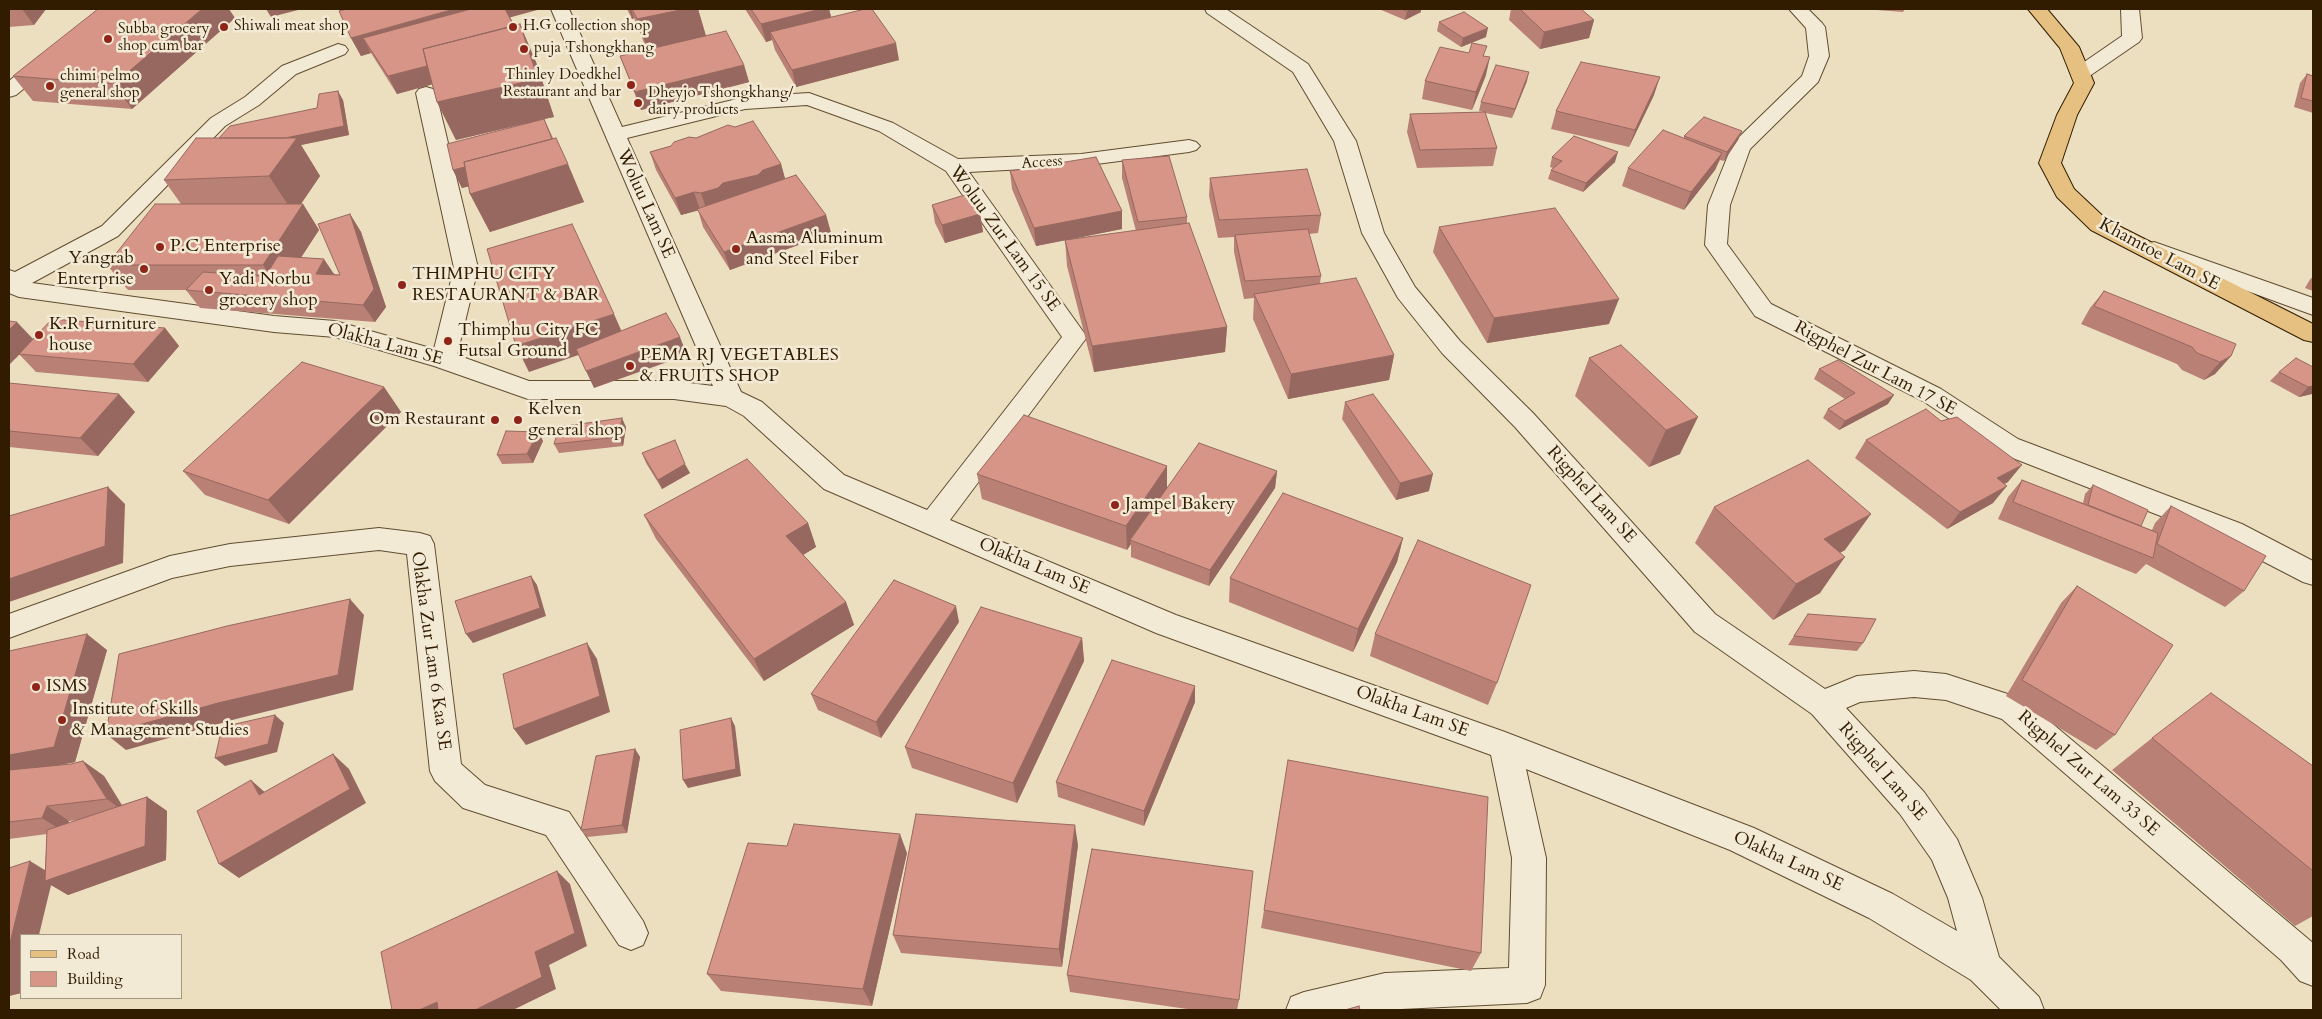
<!DOCTYPE html>
<html>
<head>
<meta charset="utf-8">
<style>
  body { margin:0 }
  #map { position:relative; width:2322px; height:1019px; overflow:hidden; background:#ecdfc0; font-family:Cardo,serif }
  canvas { display:block }
  .frame { position:absolute; inset:0; border:10px solid #311c00; pointer-events:none }
  .legend { position:absolute; left:20px; top:934px; width:162px; height:65px; box-sizing:border-box; background:#f3ead6; border:1px solid #a59880; margin:0; padding:6px 9px; list-style:none; font-size:15px; color:#311c00 }
  .legend li { display:flex; align-items:center; gap:10px; height:25px }
  .legend b { width:25px; border:1px solid #a59880 }
</style>
</head>
<body>
<div id="map">
<canvas width="2322" height="1019"></canvas>
<div class="frame"></div>
<ul class="legend">
<li><b style="height:6px;background:#e6c080"></b>Road</li>
<li><b style="height:14px;background:#d79588"></b>Building</li>
</ul>
</div>
<script>
const context = document.querySelector('canvas').getContext('2d');
context.lineJoin = 'round';
const poly = rows => new Path2D(rows.map(r => 'M' + r).join(''));
function stroke(path, color, width, dash) { context.strokeStyle = color; context.lineWidth = width; context.lineCap = dash ? 'butt' : 'round'; context.setLineDash(dash || []); context.stroke(path); }
function fillPath(path, color) { context.fillStyle = color; context.fill(path, 'evenodd'); }
function write(font, color, halo, rows, align = 'center') {
  context.font = font + ' Cardo,serif'; context.lineWidth = 5; context.setLineDash([]); context.textBaseline = 'middle'; context.strokeStyle = halo; context.fillStyle = color; for (const [text, x, y, turn = 0] of rows) {
    context.save(); context.translate(x, y); context.rotate((+turn || 0) * Math.PI / 180); context.textAlign = isNaN(turn) ? turn : align; if (halo) context.strokeText(text, 0, 0); context.fillText(text, 0, 0); context.restore();
  }
}
const street = poly([
  [551,9,569,9,622,127,745,97,809,93,893,123,958,159,1081,154,1189,140,1196,142,1200,146,1196,150,1189,152,1081,166,969,172,1087,337,950,520,1176,615,1505,732,1754,828,1893,894,1957,931,1948,898,1932,860,1900,814,1812,714,1695,632,1515,427,1442,353,1398,298,1362,233,1334,141,1293,72,1207,13,1205,9,1226,9,1308,64,1356,141,1384,233,1415,287,1460,341,1533,413,1715,614,1825,689,1857,676,1914,671,1946,674,2023,699,2313,943,2313,986,2300,981,2281,960,2002,719,1946,700,1914,697,1860,702,1846,708,1924,792,1957,839,1982,898,1999,957,2039,997,2044,1010,2001,1010,1971,980,1869,918,1730,850,1526,769,1546,858,1545,985,1540,998,1527,1003,1380,1010,1286,1010,1291,997,1304,992,1385,973,1509,968,1512,858,1491,755,1156,633,824,489,744,416,726,406,674,399,528,399,434,366,335,337,274,332,19,297,9,293,9,270,15,272,102,226,211,118,245,97,282,66,338,44,345,46,348,50,345,54,296,74,259,105,225,126,118,236,32,283,274,316,335,321,434,349,454,268,416,93,419,89,426,87,433,89,436,93,478,268,457,355,529,381,674,381,713,386,551,9],
  [807,105,879,131,946,171,1062,337,927,510,844,475,762,402,741,392,627,138,745,109,807,105],
  [1789,9,1808,9,1822,23,1825,27,1829,56,1818,82,1750,149,1730,205,1727,244,1771,304,1941,389,2018,439,2242,524,2313,561,2313,585,2303,582,2222,540,2000,453,1923,401,1755,316,1705,245,1708,205,1733,143,1802,76,1809,56,1806,28,1789,9],
  [2121,9,2139,9,2142,38,2139,42,2088,77,2081,79,2074,77,2071,73,2074,69,2122,36,2121,9],
  [48,53,55,55,58,59,55,63,16,95,9,97,9,81,41,55,48,53],
  [2154,242,2313,298,2313,315,2146,254,2143,249,2146,244,2154,242],
  [379,528,420,533,430,536,434,544,461,764,485,785,569,812,643,921,648,933,643,945,631,950,619,945,546,835,463,808,435,781,430,771,407,554,379,550,230,566,172,578,9,638,9,614,170,556,230,544,379,528]
]);
const primary = poly([
  [2028,9,2047,9,2079,47,2094,83,2077,115,2061,163,2074,189,2107,220,2313,324,2313,342,2304,340,2091,230,2057,197,2039,163,2057,115,2074,83,2060,48,2028,9]
]);
const wall = poly([
  [9,9,46,9,34,25,9,27],
  [627,9,698,9,706,36,744,65,749,82,641,110,620,56,647,50,634,18,632,19],
  [745,9,829,9,831,17,899,60,796,87,775,50,772,40,766,42],
  [1379,9,1421,9,1421,12,1405,20],
  [1511,9,1581,9,1594,20,1589,38,1540,49,1509,20],
  [1875,9,1905,9,1903,12,1876,10],
  [465,11,510,17,536,62,554,117,544,119,553,138,584,202,490,232,470,194,469,186,462,188,453,170,527,123,456,140,437,102,432,84,397,94,371,53,361,56,351,38],
  [235,18,132,109,33,101,13,76],
  [1439,22,1486,37,1461,47,1437,31],
  [1469,53,1484,56,1486,75,1472,110,1422,99,1425,81],
  [2307,74,2313,76,2313,113,2294,107,2300,83],
  [1527,81,1512,118,1485,113,1497,148,1493,166,1417,168,1407,132,1410,114,1484,112,1479,111,1481,102],
  [1654,95,1629,147,1551,129,1556,111],
  [343,100,349,135,301,145,320,176,301,204,303,204,319,230,301,257,335,274,340,275,350,214,361,232,386,307,375,322,200,308,186,290,128,290,107,265,181,204,164,180,219,138],
  [1742,131,1738,140,1724,161,1720,160,1715,170,1684,210,1622,186,1628,168,1684,138,1684,136],
  [671,146,781,164,785,179,826,215,831,233,730,270,703,227,698,210,681,215,656,170,650,152],
  [1552,157,1615,162,1583,192,1548,179,1551,170,1553,168,1550,167],
  [1122,160,1187,217,1187,224,1227,327,1225,352,1094,372,1067,266,1065,240,1136,231,1122,178],
  [1010,171,1122,211,1122,229,1036,246,1012,189],
  [1210,178,1321,215,1318,233,1309,234,1321,276,1320,284,1394,355,1389,380,1288,399,1253,319,1254,298,1244,299,1234,252,1234,237,1218,238,1209,196],
  [932,205,980,214,983,232,945,243,935,223],
  [1439,227,1609,324,1487,343,1433,252],
  [2313,276,2313,291,2305,288,2309,281],
  [2104,291,2231,356,2215,374,2204,380,2182,370,2177,364,2081,324,2090,308],
  [165,328,179,346,148,382,36,372,19,354,33,339],
  [1621,345,1680,454,1649,467,1575,396,1589,358],
  [2313,367,2313,392,2312,394,2299,397,2270,381,2279,372],
  [1819,369,1888,404,1839,430,1823,418,1828,409,1845,399,1814,379],
  [9,384,135,412,98,456,9,447],
  [384,387,401,412,289,524,205,495,183,471],
  [1345,402,1429,491,1396,500,1342,419],
  [626,427,623,446,559,453,554,444],
  [538,432,543,441,533,463,502,464,497,455],
  [1866,440,2008,482,2004,484,1993,503,1947,529,1855,458],
  [642,453,690,473,662,489,646,463],
  [1167,466,1167,489,1277,471,1275,488,1209,586,1131,557,1131,544,1127,550,982,499,977,474],
  [2022,480,2083,503,2085,494,2093,485,2141,526,2152,530,2155,523,2171,506,2244,591,2225,607,2146,564,2136,574,1998,519,2008,497],
  [1714,507,1845,550,1840,553,1820,593,1773,620,1695,543],
  [644,515,808,523,816,547,803,555,846,602,854,625,764,681,656,539],
  [1403,538,1397,562,1353,652,1229,602,1230,578],
  [2077,586,2115,735,2096,750,2006,696,2061,603],
  [1808,614,1863,643,1857,651,1788,645],
  [959,622,881,738,818,710,811,694],
  [1375,634,1497,683,1488,705,1370,656],
  [1082,638,1084,661,1017,803,912,768,905,747],
  [107,650,75,762,55,766,71,764,83,761,104,776,122,805,147,797,167,811,166,860,68,895,51,885,21,993,9,996,9,868,45,871,47,834,9,839,9,651],
  [79,820,68,823,69,821],
  [1195,702,1144,826,1058,797,1056,782],
  [2152,738,2313,766,2313,916,2295,926,2112,770],
  [635,749,640,757,627,833,587,837,581,830],
  [1078,845,1062,967,901,953,893,935],
  [787,846,907,853,872,1006,721,991,707,974],
  [1264,910,1481,953,1471,971,1261,928],
  [1067,975,1239,1000,1237,1010,1194,1010,1070,992]
]);
const shadedWall = poly([
  [22,9,46,9,34,25],
  [202,9,229,9,235,18,132,109,114,84],
  [266,9,302,9,271,17],
  [454,9,464,9,471,24,363,38,371,53,361,56,351,38],
  [505,9,541,9,508,18],
  [629,9,631,9,634,18,632,19],
  [685,9,698,9,708,43,650,56,637,19],
  [821,9,829,9,833,24,770,32,772,40,766,42,761,24],
  [1411,9,1421,9,1421,12,1405,20,1407,11],
  [1594,20,1589,38,1540,49,1544,32],
  [520,24,536,62,554,117,544,119,562,163,462,188,453,170,544,119,456,140,437,102],
  [1488,28,1486,37,1461,47,1463,38],
  [522,41,529,58,397,94,388,76],
  [896,43,899,60,796,87,792,70],
  [1490,57,1486,75,1472,110,1476,92],
  [744,65,749,82,641,110,635,92],
  [1529,72,1527,81,1512,118,1515,109],
  [1660,77,1654,95,1629,147,1635,130],
  [338,91,343,100,349,135,301,145,320,176,294,214,269,176,204,154,344,126],
  [1742,131,1738,140,1724,161,1727,152],
  [1618,152,1615,162,1583,192,1586,183],
  [1722,153,1715,170,1684,210,1691,192],
  [568,164,584,202,490,232,470,194],
  [781,164,786,182,707,211,701,193,723,183],
  [694,192,700,210,681,215,675,198],
  [303,204,319,230,280,290,263,265],
  [1122,211,1122,229,1036,246,1034,228],
  [350,214,361,232,386,307,375,322,363,305],
  [980,214,983,232,945,243,942,225],
  [826,215,831,233,730,270,724,252],
  [324,259,336,277,316,274],
  [1619,299,1609,324,1487,343,1494,318],
  [614,314,625,339,529,372,516,346],
  [17,322,34,340,9,365,9,330],
  [1227,327,1225,352,1094,372,1092,346],
  [165,328,179,346,148,382,133,364],
  [680,337,687,355,594,388,586,371],
  [1394,355,1389,380,1288,399,1291,374],
  [2231,356,2215,374,2204,380,2220,362],
  [2313,386,2313,392,2312,394,2299,397,2308,387],
  [384,387,401,412,289,524,268,500],
  [119,394,135,412,98,456,80,438],
  [1894,395,1888,404,1839,430,1845,421],
  [1698,417,1680,454,1649,467,1666,430],
  [622,418,626,427,623,446,618,437],
  [538,432,543,441,533,463,527,454],
  [685,464,690,473,662,489,658,480],
  [2022,465,2008,482,1983,495,1997,478],
  [1167,466,1167,490,1130,540,1131,544,1127,550,1126,526],
  [1277,471,1275,488,1209,586,1210,570],
  [1433,474,1429,491,1396,500,1400,483],
  [2007,486,1993,503,1947,529,1960,512],
  [108,487,125,504,123,563,9,602,9,579],
  [1871,514,1845,550,1801,574,1824,539],
  [808,523,816,547,795,560,786,536],
  [1403,538,1397,562,1353,652,1358,629],
  [1845,557,1820,593,1773,620,1796,584],
  [531,576,537,585,546,616,473,643,466,634],
  [350,599,364,615,353,690,236,719,126,750,106,734],
  [846,602,854,625,764,681,754,659],
  [956,606,959,622,881,738,876,722],
  [87,634,107,650,75,762,9,775,9,755],
  [1082,638,1084,661,1017,803,1013,783],
  [587,643,597,659,610,712,526,745,514,729],
  [1195,686,1195,702,1144,826,1144,811],
  [275,715,284,723,277,752,225,766,215,758],
  [731,718,735,726,741,776,688,788,683,780],
  [635,749,640,757,627,833,622,825],
  [333,754,349,769,366,803,239,878,219,864],
  [83,761,104,776,127,814,107,799],
  [251,780,268,795,259,795],
  [147,797,167,811,166,860,68,895,51,885,39,935,21,935,21,993,9,996,9,947,30,861,53,875],
  [47,806,69,821,64,832,42,818],
  [1075,825,1078,845,1062,967,1059,949],
  [900,834,907,853,872,1006,863,989],
  [557,871,570,884,587,946,549,965,556,989,513,1010,475,1010],
  [437,1002,448,1010,419,1010]
]);
const building = poly([
  [98,9,202,9,114,84,13,76,98,9],
  [347,9,454,9,351,38,339,11,347,9],
  [471,9,505,9,514,26,423,49,427,66,388,76,363,38,471,9],
  [632,9,685,9,637,19,632,9],
  [751,9,821,9,761,24,751,9],
  [865,9,872,9,896,43,792,70,770,32,865,9],
  [1401,9,1411,9,1407,11,1401,9],
  [1520,9,1581,9,1594,20,1544,32,1520,9],
  [1464,12,1488,28,1463,38,1439,22,1464,12],
  [520,24,538,79,437,102,423,49,520,24],
  [726,31,744,65,635,92,620,56,726,31],
  [1472,43,1487,46,1483,56,1490,57,1476,92,1425,81,1440,47,1469,53,1472,43],
  [1581,62,1660,77,1635,130,1556,111,1581,62],
  [1496,65,1529,72,1515,109,1481,102,1496,65],
  [2307,74,2313,76,2313,101,2301,98,2307,74],
  [338,91,344,126,285,138,219,138,230,126,317,108,319,94,338,91],
  [1485,112,1497,148,1420,150,1410,114,1485,112],
  [1704,117,1742,131,1727,152,1684,136,1704,117],
  [544,119,552,139,464,162,465,167,453,170,447,144,544,119],
  [753,121,781,164,763,170,758,175,723,183,718,188,701,193,694,192,675,198,650,152,671,146,674,142,689,137,696,138,728,125,735,127,753,121],
  [1663,130,1722,153,1691,192,1628,168,1663,130],
  [1574,136,1618,152,1586,183,1551,170,1562,161,1552,157,1574,136],
  [196,138,297,138,269,176,164,180,196,138],
  [556,138,568,164,470,194,464,162,556,138],
  [1169,156,1187,217,1138,222,1122,160,1169,156],
  [1096,157,1122,211,1034,228,1010,171,1096,157],
  [1307,169,1321,215,1219,220,1210,178,1307,169],
  [796,175,826,215,724,252,697,209,796,175],
  [968,194,980,214,942,225,932,205,968,194],
  [155,204,303,204,263,265,107,265,155,204],
  [1555,208,1619,299,1494,318,1439,227,1555,208],
  [350,214,374,289,363,305,186,290,203,272,260,276,263,272,268,272,278,256,324,259,316,274,340,275,318,224,350,214],
  [1189,223,1227,327,1092,346,1065,240,1189,223],
  [572,224,614,314,516,346,487,249,572,224],
  [1308,229,1321,276,1245,281,1235,235,1308,229],
  [1356,278,1394,355,1291,374,1254,294,1356,278],
  [2104,291,2236,344,2231,356,2220,362,2197,353,2192,347,2094,306,2104,291],
  [666,313,680,337,586,371,576,349,666,313],
  [52,319,165,328,133,364,19,354,52,319],
  [9,321,17,322,9,330,9,321],
  [1621,345,1698,417,1666,430,1589,358,1621,345],
  [2296,358,2313,367,2313,386,2308,387,2279,372,2296,358],
  [1838,360,1894,395,1845,421,1828,409,1855,393,1819,369,1838,360],
  [302,362,384,387,268,500,183,471,302,362],
  [9,383,119,394,80,438,9,431,9,383],
  [1373,394,1433,474,1400,483,1345,402,1373,394],
  [1926,409,1941,421,1957,417,2022,465,1997,478,2007,486,1960,512,1866,440,1926,409],
  [1024,415,1167,466,1126,526,977,474,1024,415],
  [622,418,618,437,554,444,559,427,622,418],
  [506,431,538,432,527,454,497,455,506,431],
  [675,440,685,464,658,480,642,453,675,440],
  [1199,443,1277,471,1210,570,1130,540,1199,443],
  [747,459,808,523,786,536,846,602,754,659,644,515,747,459],
  [1808,460,1871,514,1824,539,1845,557,1796,584,1714,507,1808,460],
  [2022,480,2158,533,2153,558,2013,502,2022,480],
  [2093,485,2148,510,2141,526,2088,505,2093,485],
  [108,487,105,546,9,579,9,516,108,487],
  [1283,493,1403,538,1358,629,1230,578,1283,493],
  [2171,506,2266,556,2244,591,2157,544,2171,506],
  [1418,540,1531,585,1497,683,1375,634,1418,540],
  [531,576,540,608,466,634,455,601,531,576],
  [894,580,956,606,876,722,811,694,894,580],
  [2077,586,2173,645,2115,735,2022,680,2077,586],
  [350,599,338,675,218,703,106,734,119,654,227,626,350,599],
  [981,607,1082,638,1013,783,905,747,981,607],
  [1808,614,1876,619,1863,643,1794,636,1808,614],
  [87,634,54,747,9,755,9,651,87,634],
  [587,643,600,696,514,729,503,674,587,643],
  [1112,660,1195,686,1144,811,1056,782,1112,660],
  [2211,693,2313,766,2313,871,2152,738,2211,693],
  [275,715,268,744,215,758,222,727,275,715],
  [731,718,736,769,683,780,680,730,731,718],
  [635,749,622,825,581,830,596,756,635,749],
  [333,754,350,789,219,864,197,811,251,780,259,795,333,754],
  [1288,760,1488,797,1481,953,1264,910,1288,760],
  [83,761,107,799,47,806,42,818,9,822,9,770,71,764,83,761],
  [147,797,145,846,45,881,47,830,147,797],
  [916,814,1075,825,1059,949,893,935,916,814],
  [794,824,900,834,863,989,707,974,748,843,787,846,794,824],
  [1092,849,1253,871,1239,1000,1067,975,1092,849],
  [30,861,9,947,9,868,30,861],
  [557,871,575,933,535,952,542,977,475,1010,438,1010,437,1002,419,1010,392,1010,381,952,557,871],
  [1359,1006,1360,1010,1345,1010,1359,1006]
]);
const markers = [
  [224,27,5,"#8f2418"],
  [513,27,5,"#8f2418"],
  [108,39,5,"#8f2418"],
  [524,49,5,"#8f2418"],
  [631,85,5,"#8f2418"],
  [50,86,5,"#8f2418"],
  [638,103,5,"#8f2418"],
  [160,247,5,"#8f2418"],
  [736,249,5,"#8f2418"],
  [144,269,5,"#8f2418"],
  [402,285,5,"#8f2418"],
  [209,290,5,"#8f2418"],
  [39,335,5,"#8f2418"],
  [448,341,5,"#8f2418"],
  [630,366,5,"#8f2418"],
  [495,420,5,"#8f2418"],
  [518,420,5,"#8f2418"],
  [1115,505,5,"#8f2418"],
  [36,687,5,"#8f2418"],
  [62,720,5,"#8f2418"]
];
const farPoinames = [
  ["Shiwali meat shop",234,27],
  ["H.G collection shop",523,27],
  ["Subba grocery",118,30],
  ["shop cum bar",118,47],
  ["puja Tshongkhang",534,49],
  ["Thinley Doedkhel",621,76,"right"],
  ["Restaurant and bar",621,93,"right"],
  ["chimi pelmo",60,77],
  ["general shop",60,94],
  ["Dheyjo Tshongkhang/",648,94],
  ["dairy products",648,111]
];
const farStreetnames = [
  ["Access",1042,163,-4]
];
const streetNames = [
  ["Woluu Lam SE",645,204,66],
  ["Woluu Zur Lam 15 SE",1004,239,54],
  ["Khamtoe Lam SE",2159,255,28],
  ["Olakha Lam SE",385,345,15],
  ["Rigphel Zur Lam 17 SE",1875,369,28],
  ["Rigphel Lam SE",1591,495,48],
  ["Olakha Lam SE",1034,567,23],
  ["Olakha Zur Lam 6 Kaa SE",430,651,82],
  ["Olakha Lam SE",1412,712,20],
  ["Rigphel Lam SE",1882,772,49],
  ["Rigphel Zur Lam 33 SE",2088,774,41],
  ["Olakha Lam SE",1788,862,25]
];
const poiNames = [
  ["Aasma Aluminum",746,239],
  ["and Steel Fiber",746,260],
  ["P.C Enterprise",170,247],
  ["Yangrab",134,259,"right"],
  ["Enterprise",134,280,"right"],
  ["THIMPHU CITY",412,275],
  ["RESTAURANT & BAR",412,296],
  ["Yadi Norbu",219,280],
  ["grocery shop",219,301],
  ["K.R Furniture",49,325],
  ["house",49,346],
  ["Thimphu City FC",458,331],
  ["Futsal Ground",458,352],
  ["PEMA RJ VEGETABLES",640,356],
  ["& FRUITS SHOP",640,377],
  ["Kelven",528,410],
  ["general shop",528,431],
  ["Om Restaurant",485,420,"right"],
  ["Jampel Bakery",1125,505],
  ["ISMS",46,687],
  ["Institute of Skills",72,710],
  ["& Management Studies",72,731]
];
stroke(street, '#604d30', 2);
stroke(primary, '#311c00', 2);
fillPath(street, '#f3ead6');
fillPath(primary, '#e6c080');
fillPath(wall, '#b98075');
fillPath(shadedWall, '#96685f');
fillPath(building, '#d79588');
stroke(building, '#96685f', 1);
for (const [x, y, r, color] of markers) { const dot = new Path2D(); dot.arc(x, y, r, 0, 2 * Math.PI); context.fillStyle = color; context.fill(dot); stroke(dot, '#f3ead6', 2); }
write('15px', '#311c00', '#f3ead6', farPoinames, 'left');
write('15px', '#311c00', '#f3ead6', farStreetnames);
write('18px', '#311c00', '#f3ead6', streetNames);
write('18px', '#311c00', '#f3ead6', poiNames, 'left');
</script>
</body>
</html>
